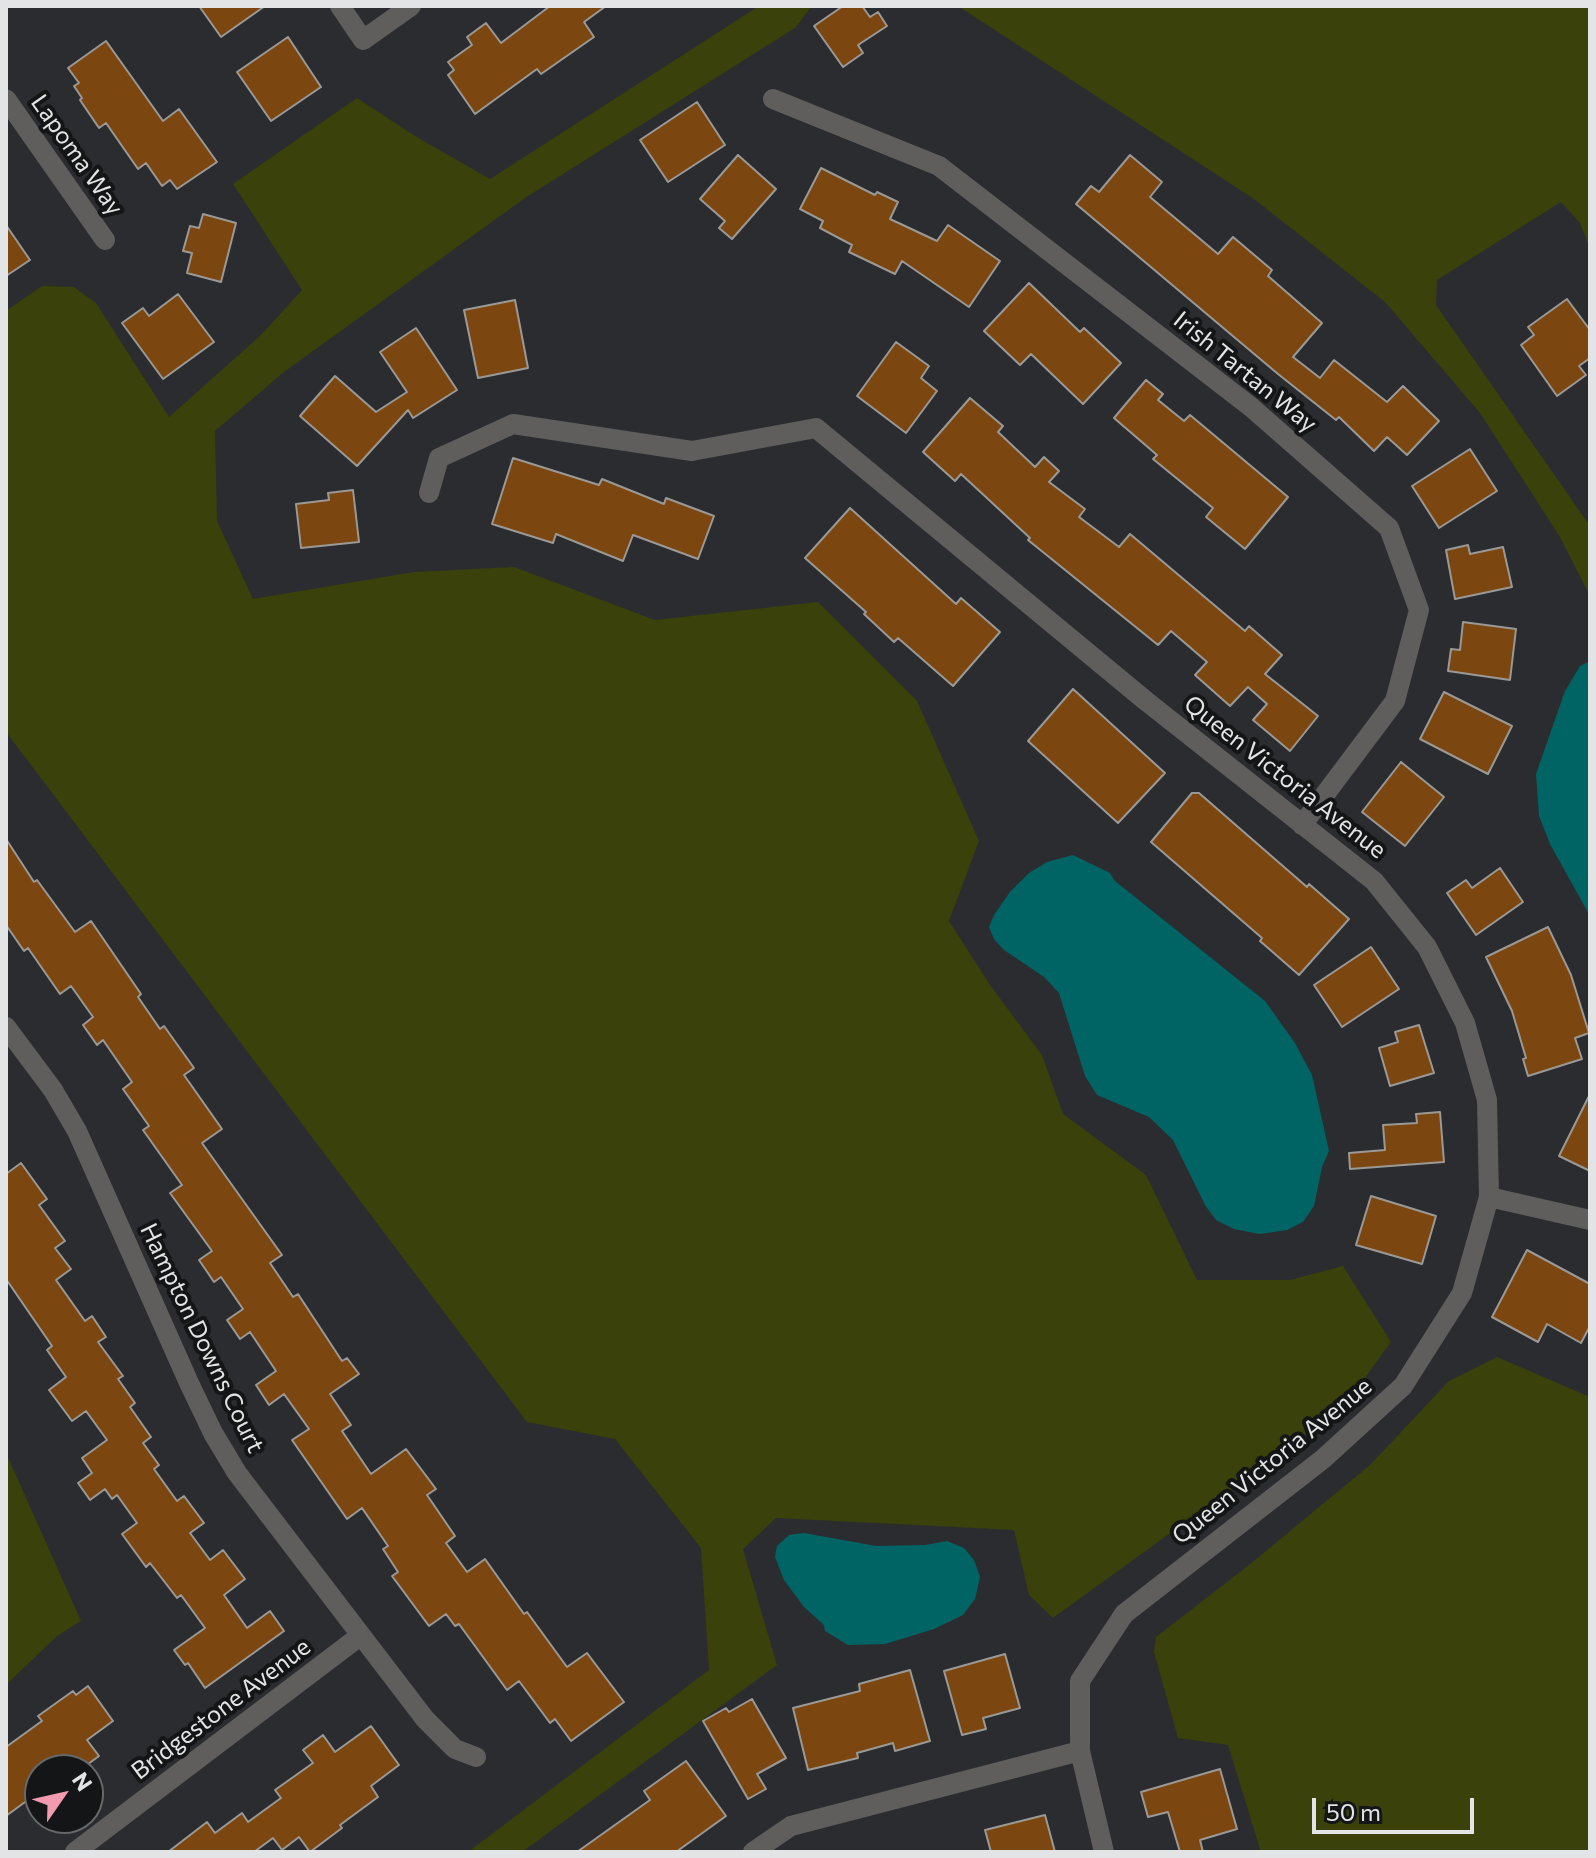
<!DOCTYPE html>
<html>
<head>
<meta charset="utf-8">
<style>
  body { margin:0 }
  #map { position:relative; width:1596px; height:1858px; overflow:hidden; background:#2b2c2f; font-family:Commissioner,sans-serif }
  canvas { display:block }
  .frame { position:absolute; inset:0; border:8px solid #e3e4e5; pointer-events:none }
  .north { position:absolute; left:24px; top:1754px; width:80px; height:80px; box-sizing:border-box; background:#141516; border:2px solid #676869; border-radius:50%; rotate:56deg; font-size:22px; font-weight:700; line-height:32px; text-align:center; color:#e3e4e5 }
  .north::after { content:''; display:block; margin:auto; width:28px; height:36px; background:#f29aaf; clip-path:polygon(50% 0,100% 100%,50% 72%,0 100%) }
  .scale { position:absolute; left:1312px; top:1798px; width:162px; height:36px; box-sizing:border-box; border:4px solid #e3e4e5; border-top:0; padding-left:10px; font-size:24px; line-height:28px; white-space:nowrap; color:#e3e4e5; -webkit-text-stroke:6px #141516; paint-order:stroke }
</style>
</head>
<body>
<div id="map">
<canvas width="1596" height="1858"></canvas>
<div class="frame"></div>
<div class="north">N</div>
<div class="scale">50 m</div>
</div>
<script>
const context = document.querySelector('canvas').getContext('2d');
context.lineJoin = 'round';
function fillPath(path, color) { context.fillStyle = color; context.fill(path, 'evenodd'); }
const poly = rows => new Path2D(rows.map(r => 'M' + r).join(''));
function stroke(path, color, width, dash) { context.strokeStyle = color; context.lineWidth = width; context.lineCap = dash ? 'butt' : 'round'; context.setLineDash(dash || []); context.stroke(path); }
function write(font, color, halo, rows, align = 'center') {
  context.font = font + ' Commissioner,sans-serif'; context.lineWidth = 8; context.setLineDash([]); context.textBaseline = 'middle'; context.strokeStyle = halo; context.fillStyle = color; for (const [text, x, y, turn = 0] of rows) {
    context.save(); context.translate(x, y); context.rotate((+turn || 0) * Math.PI / 180); context.textAlign = isNaN(turn) ? turn : align; if (halo) context.strokeText(text, 0, 0); context.fillText(text, 0, 0); context.restore();
  }
}
const green = poly([
  [759,6,812,6,795,28,525,198,284,372,215,431,217,521,253,599,414,572,514,567,655,620,818,602,917,701,979,841,949,921,990,985,1042,1055,1063,1114,1146,1175,1197,1280,1290,1280,1343,1266,1391,1342,1343,1408,1053,1618,1029,1595,1014,1530,776,1518,743,1549,777,1665,522,1852,468,1852,709,1670,701,1548,615,1439,527,1422,6,732,6,311,42,286,74,287,96,303,169,417,261,335,302,290,233,184,357,98,415,136,490,179],
  [958,6,1590,6,1590,249,1580,223,1561,202,1437,280,1436,305,1590,526,1590,596,1560,537,1480,413,1385,302,1254,199],
  [1497,1357,1590,1397,1590,1852,1261,1852,1228,1745,1178,1738,1154,1652,1156,1637,1249,1565,1370,1465,1449,1381],
  [6,1453,81,1621,57,1636,6,1685]
]);
const water = poly([
  [1590,661,1590,916,1550,844,1539,816,1536,774,1565,691,1580,666],
  [1073,855,1110,873,1115,881,1265,1001,1295,1043,1312,1075,1329,1151,1322,1167,1314,1206,1303,1222,1287,1230,1260,1234,1234,1229,1216,1220,1205,1205,1173,1140,1149,1117,1097,1095,1085,1076,1059,993,1044,977,1004,950,994,939,989,927,994,915,1010,892,1029,873,1047,862],
  [804,1533,876,1546,925,1545,947,1541,964,1548,974,1560,980,1577,975,1599,963,1615,934,1629,885,1644,848,1645,825,1631,824,1625,804,1607,784,1580,775,1557,777,1546,789,1535]
]);
const building = poly([
  [199,6,265,6,221,37,199,6],
  [550,6,606,6,584,22,594,37,541,74,537,69,475,114,448,75,454,70,448,62,472,45,467,37,486,23,501,43,550,6],
  [843,6,862,6,870,17,878,12,887,26,858,45,863,53,843,67,814,26,843,6],
  [288,37,321,87,271,121,237,72,288,37],
  [106,41,163,121,179,109,217,162,177,189,170,180,162,186,146,163,138,169,106,123,99,128,80,100,82,98,74,86,79,83,68,68,106,41],
  [697,102,725,145,668,182,640,140,697,102],
  [738,155,776,189,732,239,719,228,725,221,700,199,738,155],
  [1130,155,1162,182,1150,197,1218,254,1233,237,1272,270,1268,276,1322,323,1293,357,1320,378,1334,360,1387,402,1403,386,1439,421,1407,455,1387,437,1374,451,1339,417,1336,420,1278,374,1076,204,1091,186,1099,192,1130,155],
  [821,168,875,195,877,192,898,202,890,219,937,241,948,225,1000,261,969,307,902,261,895,274,849,252,852,245,820,228,823,221,800,209,821,168],
  [203,214,236,223,221,282,187,273,192,253,183,251,190,226,199,228,203,214],
  [6,225,30,260,6,276,6,225],
  [1029,283,1080,332,1084,328,1121,363,1083,404,1031,354,1020,365,984,331,1029,283],
  [178,294,214,342,163,379,122,323,143,308,149,316,178,294],
  [1567,299,1590,330,1590,358,1579,366,1586,375,1557,396,1521,345,1534,335,1528,327,1567,299],
  [515,300,528,368,478,378,464,310,515,300],
  [416,328,457,390,413,418,408,410,357,466,300,416,335,376,376,412,407,392,380,352,416,328],
  [896,342,929,366,921,378,937,391,906,433,857,396,896,342],
  [1146,380,1163,394,1158,400,1184,421,1190,415,1288,497,1245,549,1206,517,1213,508,1153,459,1157,455,1114,418,1146,380],
  [970,398,1003,426,998,432,1035,467,1044,457,1059,471,1049,482,1085,509,1079,517,1119,547,1130,534,1245,631,1249,626,1282,655,1265,674,1318,716,1290,751,1253,720,1267,704,1248,687,1230,706,1195,675,1207,662,1171,631,1158,645,1028,540,1030,538,961,474,955,481,923,452,970,398],
  [1470,449,1497,491,1439,528,1412,486,1470,449],
  [513,458,599,485,602,479,664,504,666,498,714,516,698,559,633,535,623,561,556,534,553,543,492,524,513,458],
  [353,490,359,542,301,548,296,504,329,500,328,493,353,490],
  [850,508,956,604,961,598,1000,632,953,686,898,638,894,642,864,614,866,612,805,558,850,508],
  [1468,545,1470,554,1503,547,1512,587,1455,599,1446,550,1468,545],
  [1463,622,1516,629,1510,680,1448,671,1451,649,1460,650,1463,622],
  [1073,689,1165,773,1118,823,1028,741,1073,689],
  [1444,692,1512,726,1488,774,1420,739,1444,692],
  [1401,762,1444,797,1405,846,1362,812,1401,762],
  [1192,793,1199,793,1307,887,1309,884,1349,919,1299,975,1260,941,1262,938,1151,842,1192,793],
  [6,839,34,882,37,880,75,932,91,921,141,994,138,997,160,1029,164,1026,194,1068,184,1075,222,1129,202,1143,282,1255,270,1263,293,1297,298,1294,342,1361,347,1358,359,1374,330,1394,351,1425,342,1431,371,1474,406,1449,436,1489,427,1495,455,1536,446,1543,467,1572,485,1559,524,1614,527,1612,567,1667,587,1653,624,1702,571,1741,555,1719,550,1723,519,1681,507,1690,459,1624,455,1626,446,1614,429,1626,392,1576,398,1572,383,1549,388,1546,362,1508,347,1519,292,1440,309,1429,284,1394,269,1405,256,1385,276,1371,250,1332,240,1339,227,1320,243,1309,221,1277,214,1282,199,1260,212,1251,170,1193,182,1185,143,1130,149,1126,123,1089,132,1082,103,1040,97,1045,83,1025,93,1017,71,986,60,994,28,948,24,951,6,925,6,839],
  [1500,868,1523,902,1476,935,1447,893,1466,880,1472,888,1500,868],
  [1548,927,1571,975,1589,1033,1575,1038,1582,1059,1528,1076,1523,1059,1526,1058,1512,1011,1486,957,1548,927],
  [1371,947,1399,989,1342,1027,1314,985,1371,947],
  [1419,1025,1434,1073,1390,1086,1379,1048,1398,1042,1395,1032,1419,1025],
  [1590,1094,1590,1171,1559,1156,1590,1094],
  [1440,1112,1444,1162,1350,1169,1349,1153,1385,1150,1383,1125,1417,1123,1416,1114,1440,1112],
  [21,1163,47,1199,39,1205,65,1241,55,1248,71,1269,56,1280,85,1321,92,1316,106,1337,98,1342,123,1376,118,1379,135,1403,130,1407,151,1437,143,1443,159,1465,154,1469,177,1501,184,1496,204,1523,190,1533,210,1560,223,1550,245,1579,224,1595,247,1628,270,1611,284,1631,205,1688,188,1663,185,1665,174,1650,205,1628,181,1595,177,1598,150,1563,146,1567,122,1534,137,1523,117,1495,112,1499,105,1489,90,1500,78,1483,92,1473,82,1458,107,1440,86,1411,72,1421,49,1390,66,1377,47,1350,52,1346,6,1279,6,1174,21,1163],
  [1371,1196,1436,1216,1422,1264,1356,1245,1371,1196],
  [1527,1250,1590,1284,1590,1326,1581,1343,1547,1324,1538,1342,1492,1317,1527,1250],
  [1005,1654,1020,1708,983,1718,986,1729,962,1735,944,1671,1005,1654],
  [910,1670,930,1741,895,1751,893,1743,857,1753,858,1758,808,1770,793,1708,860,1691,859,1684,910,1670],
  [88,1686,113,1721,87,1740,99,1756,80,1770,40,1770,40,1791,6,1816,6,1747,42,1721,38,1716,73,1691,76,1695,88,1686],
  [752,1699,786,1758,757,1774,766,1789,748,1799,703,1721,726,1708,729,1712,752,1699],
  [371,1726,399,1765,371,1786,378,1797,340,1825,342,1828,310,1852,299,1837,282,1850,273,1838,254,1852,168,1852,207,1822,215,1833,242,1813,248,1822,281,1798,275,1790,313,1763,303,1750,323,1735,335,1752,371,1726],
  [686,1761,726,1816,676,1852,577,1852,650,1800,644,1791,686,1761],
  [1220,1769,1237,1829,1200,1840,1203,1852,1180,1852,1168,1812,1148,1817,1141,1792,1220,1769],
  [1045,1815,1055,1852,991,1852,985,1830,1045,1815]
]);
const minor = poly([
  [340,6,363,40,411,6],
  [6,99,105,240],
  [773,99,939,166,1251,407,1389,528,1419,610,1395,701,1302,825],
  [429,493,439,458,513,424,692,451,816,428,1146,701,1374,881,1427,947,1465,1023,1487,1100,1489,1197,1462,1293,1403,1386,1323,1459,1124,1614,1080,1681,1080,1751,1104,1852],
  [6,1027,53,1090,77,1131,189,1383,213,1433,237,1473,425,1719,455,1749,476,1757],
  [1489,1197,1590,1220],
  [75,1852,360,1636],
  [753,1852,791,1826,1080,1751]
]);
const streetNames = [
  ["Lapoma Way",77,155,55],
  ["Irish Tartan Way",1245,372,39],
  ["Queen Victoria Avenue",1285,777,38],
  ["Hampton Downs Court",202,1338,64],
  ["Queen Victoria Avenue",1272,1461,-39],
  ["Bridgestone Avenue",221,1709,-37]
];
fillPath(green, '#3a410b');
fillPath(water, '#006465');
fillPath(building, '#7b460f');
stroke(building, '#9b9996', 2);
stroke(minor, '#5f5e5d', 20);
write('24px', '#e3e4e5', '#141516', streetNames);
</script>
</body>
</html>
